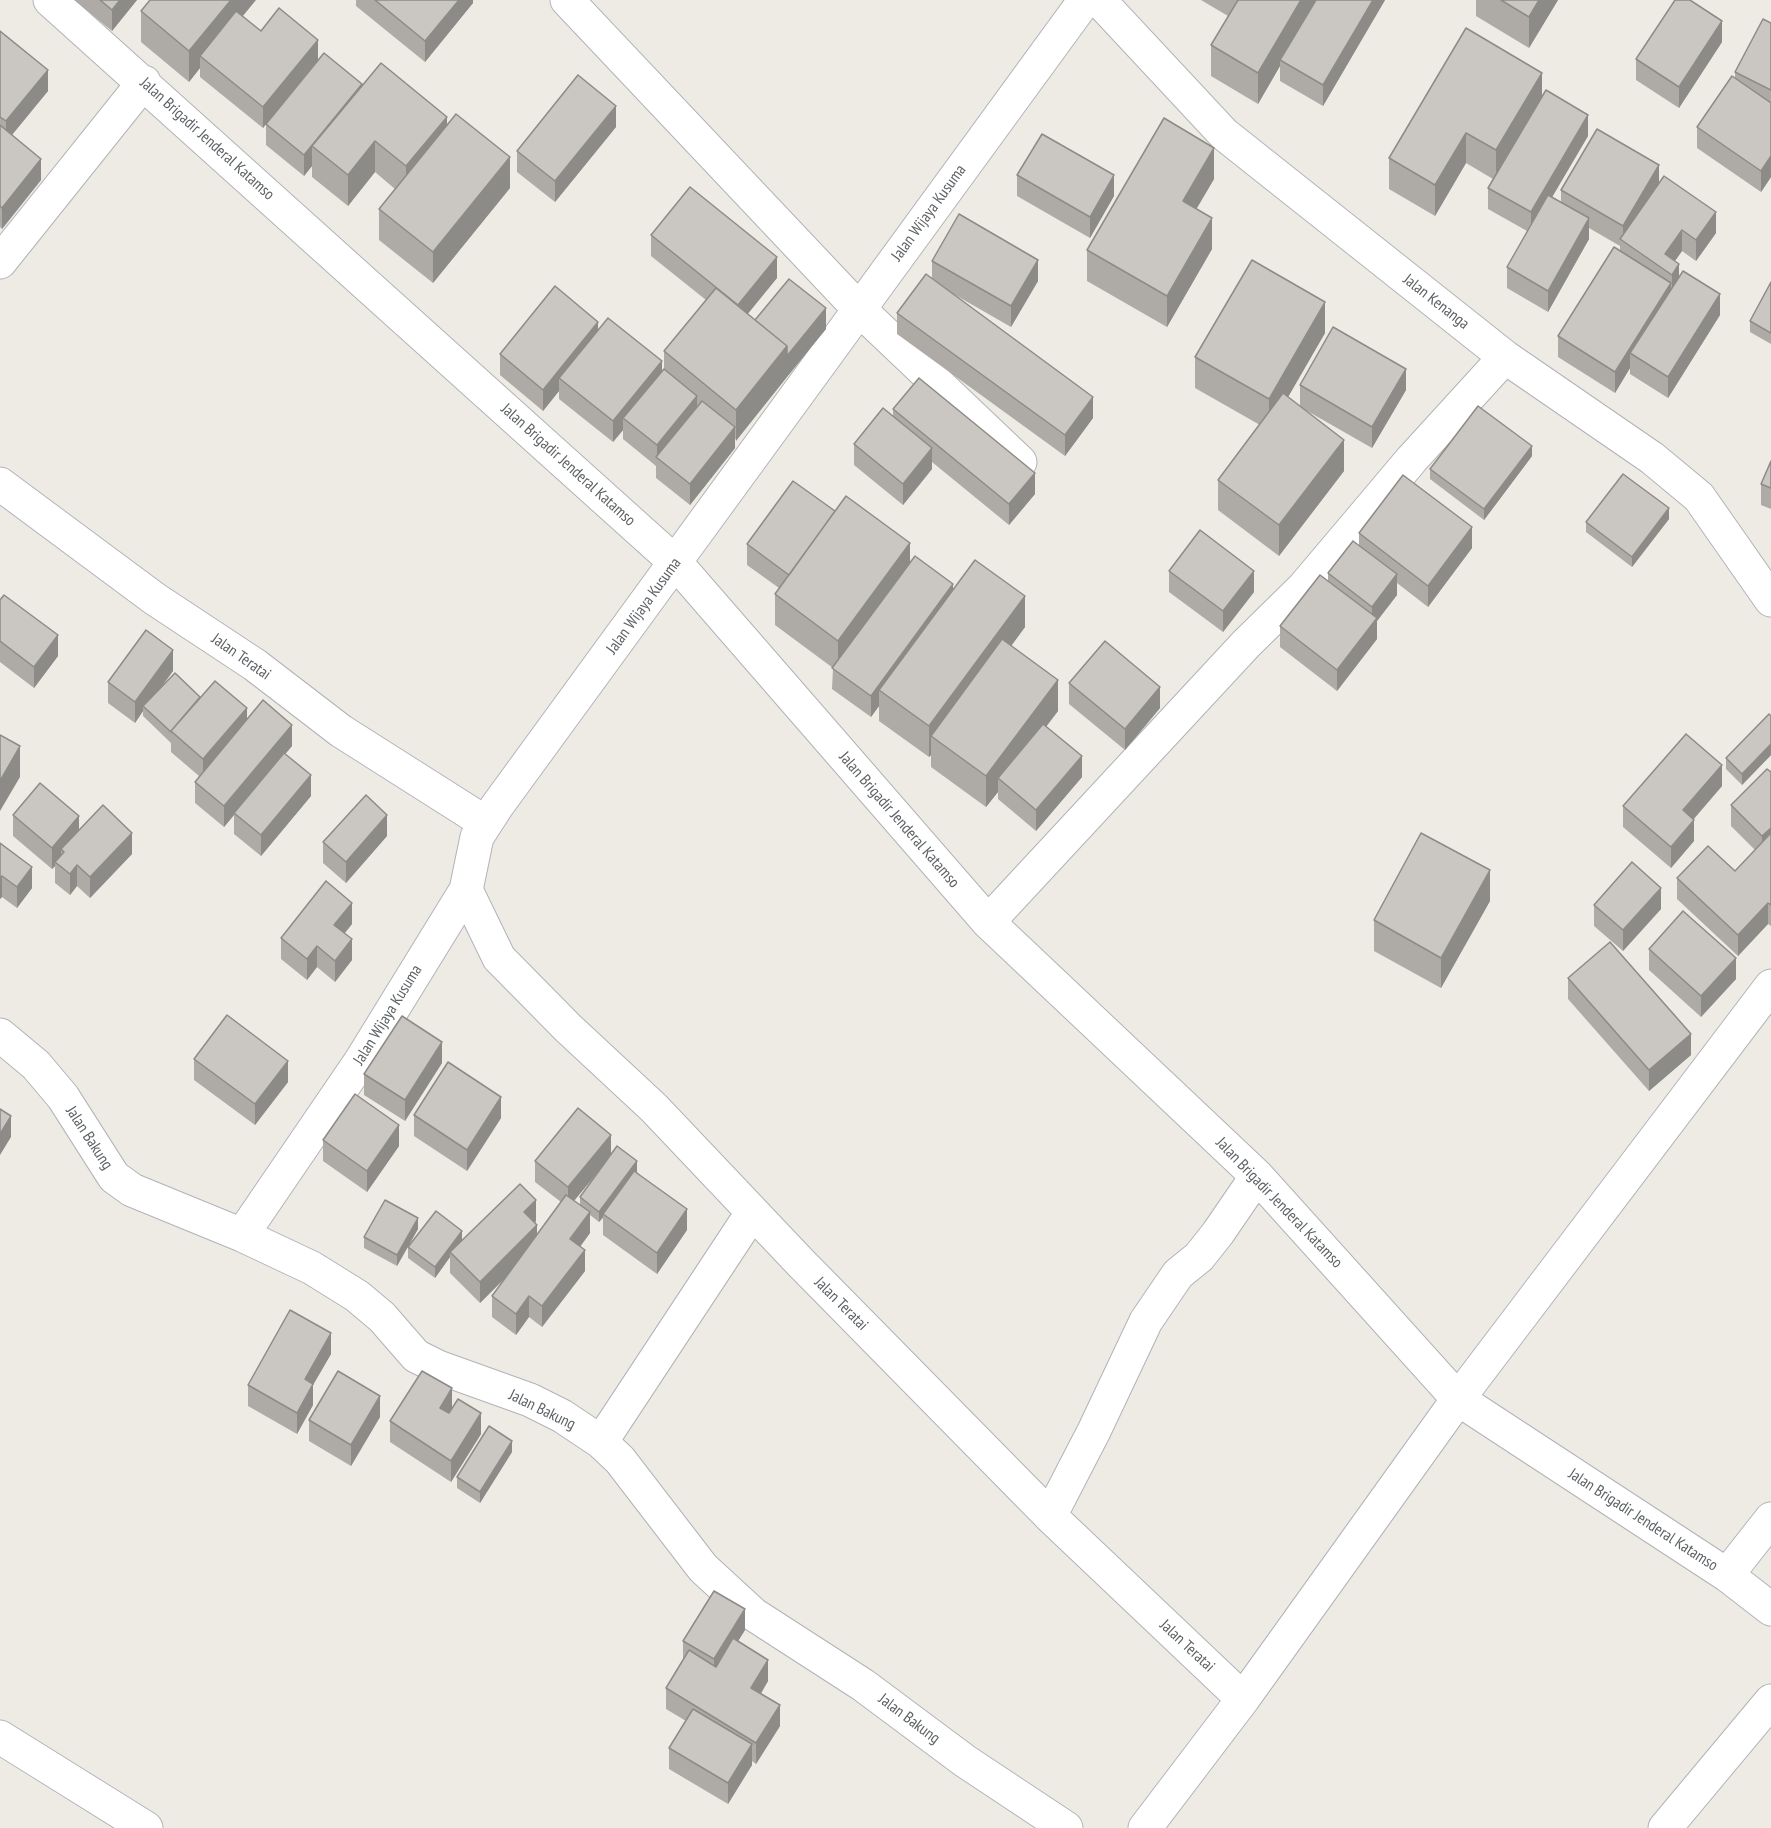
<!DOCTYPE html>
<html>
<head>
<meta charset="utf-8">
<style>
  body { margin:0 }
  canvas { display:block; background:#eeebe5 }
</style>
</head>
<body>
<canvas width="1771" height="1828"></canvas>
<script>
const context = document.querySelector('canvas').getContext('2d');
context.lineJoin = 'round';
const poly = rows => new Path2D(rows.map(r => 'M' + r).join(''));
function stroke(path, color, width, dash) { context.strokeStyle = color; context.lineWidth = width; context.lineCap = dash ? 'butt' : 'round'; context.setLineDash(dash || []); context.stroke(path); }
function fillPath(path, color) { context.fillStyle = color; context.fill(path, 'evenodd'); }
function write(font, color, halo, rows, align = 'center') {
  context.font = font + ' "PT Sans Narrow",sans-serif'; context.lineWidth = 4.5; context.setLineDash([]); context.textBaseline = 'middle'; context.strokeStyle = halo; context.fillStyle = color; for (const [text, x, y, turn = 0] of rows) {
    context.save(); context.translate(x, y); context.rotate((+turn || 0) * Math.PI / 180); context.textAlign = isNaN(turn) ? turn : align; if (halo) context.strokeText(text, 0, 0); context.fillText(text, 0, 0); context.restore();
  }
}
const minor = poly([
  [50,0,676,563,988,922,1257,1176,1458,1399,1727,1575,1771,1609],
  [567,0,859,309,1020,462],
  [1099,0,1224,134,1505,357,1652,458,1699,497,1771,600],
  [0,262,144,82],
  [0,484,155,599,255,665,341,731,486,823],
  [466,890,499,958,568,1028,654,1108,800,1262,1050,1516,1243,1699],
  [988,922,1246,644,1304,587,1412,459,1505,357],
  [0,1035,36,1065,63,1097,114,1177,132,1190,242,1235,312,1268,357,1296,382,1317,416,1356,438,1367,530,1400,562,1416,601,1442,620,1460,703,1568,753,1614,863,1685,965,1761,1066,1828],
  [242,1235,362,1059,466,890,477,837,497,806,1085,0],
  [601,1442,752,1213],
  [1050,1516,1094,1431,1146,1321,1178,1274,1199,1257,1218,1233,1257,1176],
  [1727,1575,1771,1519],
  [0,1737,146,1828],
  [1145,1828,1243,1699,1458,1399,1771,986],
  [1665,1828,1771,1701]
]);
const wall = poly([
  [74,0,137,0,112,31],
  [356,0,473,0,473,3,425,62,356,6],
  [1201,0,1385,0,1323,106,1280,81,1280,66,1258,104,1211,76,1211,45,1228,16],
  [1476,0,1558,0,1529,48,1476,16],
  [141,11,243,16,261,31,318,61,362,86,447,125,510,188,433,283,379,240,379,209,395,189,375,172,348,206,312,177,312,166,304,176,266,145,266,124,263,128,200,77,200,68,189,82,141,42],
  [1771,23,1771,177,1761,192,1697,148,1697,127,1735,78,1735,72],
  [0,31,48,91,12,135,41,180,2,229,0,227],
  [1722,42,1679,108,1636,80,1636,59],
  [1542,97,1588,136,1552,197,1561,202,1561,190,1659,184,1716,233,1696,261,1682,251,1675,261,1679,276,1720,315,1668,398,1630,374,1630,368,1615,393,1558,357,1558,336,1620,251,1620,246,1589,228,1589,239,1548,312,1507,288,1507,267,1527,231,1488,209,1488,188,1493,179,1466,163,1435,216,1389,189,1389,158],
  [616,127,555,202,517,172,517,151],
  [1017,175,1114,196,1090,238,1017,196],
  [1214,179,1196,209,1212,249,1167,327,1087,281,1087,250],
  [651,235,777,278,747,314,755,320,826,329,735,440,735,448,690,505,656,478,656,466,623,439,623,430,613,442,559,399,559,391,543,411,500,375,500,354,598,330,662,371,664,369,664,351,706,300,651,256],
  [932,261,1038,281,1011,327,950,292,1093,418,1065,456,897,334,897,313,932,279],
  [1771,282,1771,344,1750,332,1750,321],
  [1325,333,1288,397,1300,406,1300,385,1406,390,1372,448,1302,408,1344,471,1279,556,1218,510,1218,480,1260,425,1195,388,1195,357],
  [893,409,1035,494,1009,525,932,462,932,469,903,505,854,465,854,444,893,416],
  [1532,456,1484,520,1430,479,1430,469],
  [1771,461,1771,509,1761,505,1761,484],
  [835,511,910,562,953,589,1025,627,1011,646,1058,711,1046,726,1082,777,1036,831,998,799,998,792,986,807,931,767,931,755,929,757,879,721,879,706,871,717,832,689,833,668,775,625,775,594,779,588,747,565,747,544],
  [1669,519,1632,567,1586,532,1586,522],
  [1359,533,1472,548,1428,607,1397,583,1397,595,1377,621,1377,639,1337,691,1280,647,1280,626,1328,580,1328,573,1359,545],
  [1169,571,1254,592,1223,632,1169,592],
  [0,600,58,656,34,688,0,662],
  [173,671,160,688,200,697,247,719,292,746,285,754,311,796,261,856,234,834,234,815,224,827,195,803,195,782,199,776,171,752,171,743,143,716,143,711,135,723,108,703,108,682],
  [1069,683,1160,708,1125,750,1069,704],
  [1771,716,1771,755,1742,785,1726,769,1726,758],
  [1771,772,1771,926,1768,924,1738,956,1677,899,1677,878,1735,871,1755,850,1731,826,1731,805],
  [1722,786,1694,819,1694,841,1671,868,1623,827,1623,806],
  [13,815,79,830,132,854,90,898,77,886,70,895,55,883,55,866,52,869,13,836],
  [387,836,346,883,323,863,323,842],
  [0,843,32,888,17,908,2,897,0,899],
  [1490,901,1441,988,1374,951,1374,920],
  [1594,905,1661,909,1623,951,1594,926],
  [352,924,345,933,352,960,335,982,317,967,307,980,281,959,281,938],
  [1649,949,1736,979,1701,1017,1649,970],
  [1568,978,1691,1055,1649,1091,1568,999],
  [194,1059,288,1082,255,1125,194,1080],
  [442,1063,405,1121,364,1095,364,1074],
  [414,1115,501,1118,467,1171,414,1136],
  [323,1140,399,1146,367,1192,323,1161],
  [611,1155,637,1171,637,1172,687,1230,657,1274,603,1235,603,1218,599,1222,590,1215,590,1233,580,1247,585,1271,542,1327,529,1317,516,1335,492,1317,492,1296,506,1277,480,1303,450,1273,450,1257,435,1278,408,1258,408,1247,462,1241,536,1221,535,1223,537,1234,561,1202,535,1182,535,1161],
  [604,1165,580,1197,580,1205,574,1201],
  [418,1229,397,1266,364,1248,364,1237],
  [331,1354,313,1385,313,1405,297,1434,248,1406,248,1385],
  [451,1409,481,1434,451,1482,390,1442,390,1421],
  [380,1417,351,1466,309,1441,309,1420],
  [512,1452,480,1503,457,1488,457,1477],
  [745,1630,738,1641,768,1681,761,1694,780,1726,756,1764,752,1761,752,1765,728,1804,669,1769,669,1748,686,1721,666,1709,666,1688,683,1660,683,1641]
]);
const shadedWall = poly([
  [120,0,137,0,112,31,112,10],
  [231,0,256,0,206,61,200,56,200,68,189,82,189,51],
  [459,0,473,0,473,3,425,62,425,41],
  [1301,0,1320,0,1280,60,1280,66,1258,104,1258,73],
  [1373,0,1385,0,1323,106,1323,85],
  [1539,0,1558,0,1529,48,1529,17],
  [1722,21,1722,42,1679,108,1679,87],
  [318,40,318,61,263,128,263,107],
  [48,70,48,91,6,142,6,121],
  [1542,73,1542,104,1496,181,1496,150],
  [362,84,362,105,312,146,312,166,304,176,304,155],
  [616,106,616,127,555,202,555,181],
  [1588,115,1588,136,1531,233,1531,212],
  [447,117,447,148,406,197,406,166],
  [1466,133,1466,163,1435,216,1435,185],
  [375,141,375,172,348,206,348,175],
  [1214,148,1214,179,1183,232,1183,201],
  [1771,156,1771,177,1761,192,1761,171],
  [510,157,510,188,433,283,433,252],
  [41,159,41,180,2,229,2,208],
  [1659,165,1659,186,1623,241,1623,226],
  [1114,175,1114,196,1090,238,1090,217],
  [1716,212,1716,233,1696,261,1696,240],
  [1212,218,1212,249,1167,327,1167,296],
  [1589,218,1589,239,1548,312,1548,291],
  [1682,230,1682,251,1667,272,1665,254],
  [777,257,777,278,738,326,738,305],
  [1038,260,1038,281,1011,327,1011,306],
  [1679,264,1679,285,1672,296,1672,275],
  [1671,283,1671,304,1630,353,1630,368,1615,393,1615,372],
  [1720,294,1720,315,1668,398,1668,377],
  [1325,302,1325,333,1269,430,1269,399],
  [826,308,826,329,787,377,787,356],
  [598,322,598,343,559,378,559,391,543,411,543,390],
  [787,346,787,377,736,441,736,410],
  [662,361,662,382,623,418,623,430,613,442,613,421],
  [1406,369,1406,390,1372,448,1372,427],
  [697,396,697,417,657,458,657,445],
  [1093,397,1093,418,1065,456,1065,435],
  [735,427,735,448,690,505,690,484],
  [1344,440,1344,471,1279,556,1279,525],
  [1532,446,1532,456,1484,520,1484,509],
  [932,448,932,469,903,505,903,484],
  [1035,473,1035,494,1009,525,1009,504],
  [1669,508,1669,519,1632,567,1632,557],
  [1472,527,1472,548,1428,607,1428,586],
  [910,543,910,574,838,672,838,641],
  [1254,571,1254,592,1223,632,1223,611],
  [1397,574,1397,595,1377,621,1377,639,1337,691,1337,670,1372,624,1372,607],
  [953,584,953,605,879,690,879,706,871,717,871,696],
  [1025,596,1025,627,940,743,931,736,931,755,929,757,929,726],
  [58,635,58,656,34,688,34,667],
  [173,650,173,671,146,708,143,706,143,711,135,723,135,702],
  [1058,680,1058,711,1004,783,998,778,998,792,986,807,986,776],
  [1160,687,1160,708,1125,750,1125,729],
  [247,708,247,729,203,780,203,759],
  [292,725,292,746,235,814,234,813,234,815,224,827,224,806],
  [1771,744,1771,755,1742,785,1742,774],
  [20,746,20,777,0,811,0,781],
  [1082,756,1082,777,1036,831,1036,810],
  [1722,765,1722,786,1683,831,1683,810],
  [311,775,311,796,261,856,261,835],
  [387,815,387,836,346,883,346,862],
  [79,816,79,837,64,852,61,849,61,859,55,862,55,866,52,869,52,848],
  [1694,820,1694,841,1671,868,1671,847],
  [1771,828,1771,849,1762,857,1762,836],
  [132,833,132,854,90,898,90,877],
  [77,865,77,886,70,895,70,874],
  [32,867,32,888,17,908,17,887],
  [1490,870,1490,901,1441,988,1441,958],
  [2,876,2,897,0,899,0,878],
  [1661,888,1661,909,1623,951,1623,930],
  [352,903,352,924,334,946,334,925],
  [1768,903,1768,924,1738,956,1738,935],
  [352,939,352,960,335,982,335,961],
  [317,946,317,967,307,980,307,959],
  [1736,958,1736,979,1701,1017,1701,996],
  [1691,1034,1691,1055,1649,1091,1649,1070],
  [442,1042,442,1063,405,1121,405,1100],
  [288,1061,288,1082,255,1125,255,1104],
  [501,1097,501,1118,467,1171,467,1150],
  [11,1116,11,1137,0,1155,0,1134],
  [399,1125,399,1146,367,1192,367,1171],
  [611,1135,611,1156,568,1208,568,1187],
  [637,1161,637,1171,605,1215,603,1214,603,1217,599,1222,599,1212],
  [536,1200,536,1221,524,1233,524,1212],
  [687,1209,687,1230,657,1274,657,1253],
  [590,1212,590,1233,570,1260,570,1239],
  [418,1218,418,1229,397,1266,397,1255],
  [537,1225,537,1246,480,1303,480,1282],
  [462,1231,462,1241,450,1252,450,1257,435,1278,435,1267],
  [585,1250,585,1271,542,1327,542,1306],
  [529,1296,529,1317,516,1335,516,1314],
  [331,1333,331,1354,313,1385,313,1405,297,1434,297,1413,305,1379],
  [452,1388,452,1409,440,1429,440,1408],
  [380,1396,380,1417,351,1466,351,1445],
  [481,1413,481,1434,451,1482,451,1461],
  [512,1441,512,1452,480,1503,480,1492],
  [745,1609,745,1630,714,1680,714,1659],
  [768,1660,768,1681,751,1709,751,1688],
  [780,1705,780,1726,756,1764,756,1743],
  [752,1744,752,1765,728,1804,728,1783]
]);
const building = poly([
  [100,0,120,0,112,10,100,0],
  [150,0,231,0,189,51,141,11,150,0],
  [375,0,459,0,425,41,375,0],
  [1238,0,1301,0,1258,73,1211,45,1238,0],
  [1316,0,1373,0,1323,85,1280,60,1316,0],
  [1501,0,1539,0,1529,17,1501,0],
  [1675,0,1690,0,1722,21,1679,87,1636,59,1675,0],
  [279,8,318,40,263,107,200,56,236,11,261,31,279,8],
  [1763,19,1771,23,1771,90,1735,72,1763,19],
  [1466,28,1542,73,1496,150,1466,133,1435,185,1389,158,1466,28],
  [0,31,48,70,6,121,0,117,0,31],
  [324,53,362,84,304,155,266,124,324,53],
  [381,63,447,117,406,166,375,141,348,175,312,146,381,63],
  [578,75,616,106,555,181,517,151,578,75],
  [1732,76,1771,103,1771,156,1761,171,1697,127,1732,76],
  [1546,90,1588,115,1531,212,1488,188,1546,90],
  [456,114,510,157,433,252,379,209,456,114],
  [1164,118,1214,148,1183,201,1212,218,1167,296,1087,250,1164,118],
  [0,125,41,159,2,208,0,206,0,125],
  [1597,129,1659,165,1623,226,1561,190,1597,129],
  [1042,134,1114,175,1090,217,1017,175,1042,134],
  [1664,176,1716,212,1696,240,1682,230,1665,254,1679,264,1672,275,1620,239,1664,176],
  [690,187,777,257,738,305,651,235,690,187],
  [1548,195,1589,218,1548,291,1507,267,1548,195],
  [959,214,1038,260,1011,306,932,261,959,214],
  [1614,247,1671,283,1615,372,1558,336,1614,247],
  [1252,260,1325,302,1269,399,1195,357,1252,260],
  [1683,271,1720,294,1668,377,1630,353,1683,271],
  [926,274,1093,397,1065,435,897,313,926,274],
  [789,279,826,308,787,356,787,346,755,320,789,279],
  [1771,282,1771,333,1750,321,1771,282],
  [555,286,598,322,543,390,500,354,555,286],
  [716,288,787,346,736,410,664,351,716,288],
  [608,318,662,361,613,421,559,378,608,318],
  [1333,327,1406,369,1372,427,1300,385,1333,327],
  [664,369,697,396,657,445,623,418,664,369],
  [919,378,1035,473,1009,504,893,409,919,378],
  [1283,393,1344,440,1279,525,1218,480,1283,393],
  [702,401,735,427,690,484,656,457,702,401],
  [1478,406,1532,446,1484,509,1430,469,1478,406],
  [883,408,932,448,903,484,854,444,883,408],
  [1771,461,1771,488,1761,484,1771,461],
  [1623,474,1669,508,1632,557,1586,522,1623,474],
  [1403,475,1472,527,1428,586,1359,533,1403,475],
  [793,481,835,511,789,575,747,544,793,481],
  [846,496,910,543,838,641,775,594,846,496],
  [1200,530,1254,571,1223,611,1169,571,1200,530],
  [1353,541,1397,574,1372,607,1328,573,1353,541],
  [915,556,953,584,871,696,832,668,915,556],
  [975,560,1025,596,929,726,879,690,975,560],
  [1320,575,1377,618,1337,670,1280,626,1320,575],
  [4,595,58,635,34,667,0,641,0,600,4,595],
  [146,630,173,650,135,702,108,682,146,630],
  [1002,639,1058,680,986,776,931,736,1002,639],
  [1105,641,1160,687,1125,729,1069,683,1105,641],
  [175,673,200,697,171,731,171,732,143,706,175,673],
  [215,681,247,708,203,759,171,731,215,681],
  [263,700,292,725,224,806,195,782,263,700],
  [1769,714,1771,716,1771,744,1742,774,1726,758,1769,714],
  [1043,724,1082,756,1036,810,998,778,1043,724],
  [1686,734,1722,765,1683,810,1694,820,1671,847,1623,806,1686,734],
  [0,735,20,746,0,781,0,735],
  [284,753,311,775,261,835,234,813,284,753],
  [1767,769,1771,772,1771,828,1762,836,1731,805,1767,769],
  [40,783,79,816,52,848,13,815,40,783],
  [366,795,387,815,346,862,323,842,366,795],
  [103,805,132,833,90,877,77,865,70,874,55,862,64,852,61,849,103,805],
  [1421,833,1490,870,1441,958,1374,920,1421,833],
  [1771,833,1771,905,1768,903,1738,935,1677,878,1708,846,1735,871,1771,833],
  [0,843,32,867,17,887,2,876,0,878,0,843],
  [1632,862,1661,888,1623,930,1594,905,1632,862],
  [326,881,352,903,334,925,352,939,335,961,317,946,307,959,281,938,326,881],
  [1683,911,1736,958,1701,996,1649,949,1683,911],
  [1610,942,1691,1034,1649,1070,1568,978,1610,942],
  [227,1015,288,1061,255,1104,194,1059,227,1015],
  [402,1016,442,1042,405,1100,364,1074,402,1016],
  [448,1062,501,1097,467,1150,414,1115,448,1062],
  [355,1094,399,1125,367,1171,323,1140,355,1094],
  [578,1108,611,1135,568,1187,535,1161,578,1108],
  [0,1109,11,1116,0,1134,0,1109],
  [617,1146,637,1161,599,1212,580,1197,617,1146],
  [634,1171,687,1209,657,1253,603,1214,634,1171],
  [520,1184,536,1200,524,1212,537,1225,480,1282,450,1252,520,1184],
  [566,1195,590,1212,570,1239,585,1250,542,1306,529,1296,516,1314,492,1296,566,1195],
  [385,1200,418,1218,397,1255,364,1237,385,1200],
  [436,1211,462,1231,435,1267,408,1247,436,1211],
  [290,1310,331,1333,305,1379,313,1384,297,1413,248,1385,290,1310],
  [338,1371,380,1396,351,1445,309,1420,338,1371],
  [422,1371,452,1388,440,1408,449,1413,458,1399,481,1413,451,1461,390,1421,422,1371],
  [489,1426,512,1441,480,1492,457,1477,489,1426],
  [714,1591,745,1609,714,1659,683,1641,714,1591],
  [733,1638,768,1660,751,1688,780,1705,756,1743,666,1688,689,1650,716,1667,733,1638],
  [693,1709,752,1744,728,1783,669,1748,693,1709]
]);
const streetNames = [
  ["Jalan Brigadir Jenderal Katamso",207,139,42],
  ["Jalan Wijaya Kusuma",929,213,-54],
  ["Jalan Kenanga",1436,302,38],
  ["Jalan Brigadir Jenderal Katamso",568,465,42],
  ["Jalan Wijaya Kusuma",644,606,-54],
  ["Jalan Teratai",241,657,35],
  ["Jalan Brigadir Jenderal Katamso",899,820,49],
  ["Jalan Wijaya Kusuma",388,1015,-58],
  ["Jalan Bakung",89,1138,57],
  ["Jalan Brigadir Jenderal Katamso",1279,1203,46],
  ["Jalan Teratai",841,1304,45],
  ["Jalan Bakung",542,1410,26],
  ["Jalan Brigadir Jenderal Katamso",1643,1520,33],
  ["Jalan Teratai",1187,1646,43],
  ["Jalan Bakung",909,1719,37]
];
stroke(minor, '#b0b4b7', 35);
stroke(minor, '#fff', 33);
fillPath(wall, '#aeaaa6');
fillPath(shadedWall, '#8d8b87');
fillPath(building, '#cac6c1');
stroke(building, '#8d8b87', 1.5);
write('16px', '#5d6265', '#fff', streetNames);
</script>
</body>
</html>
